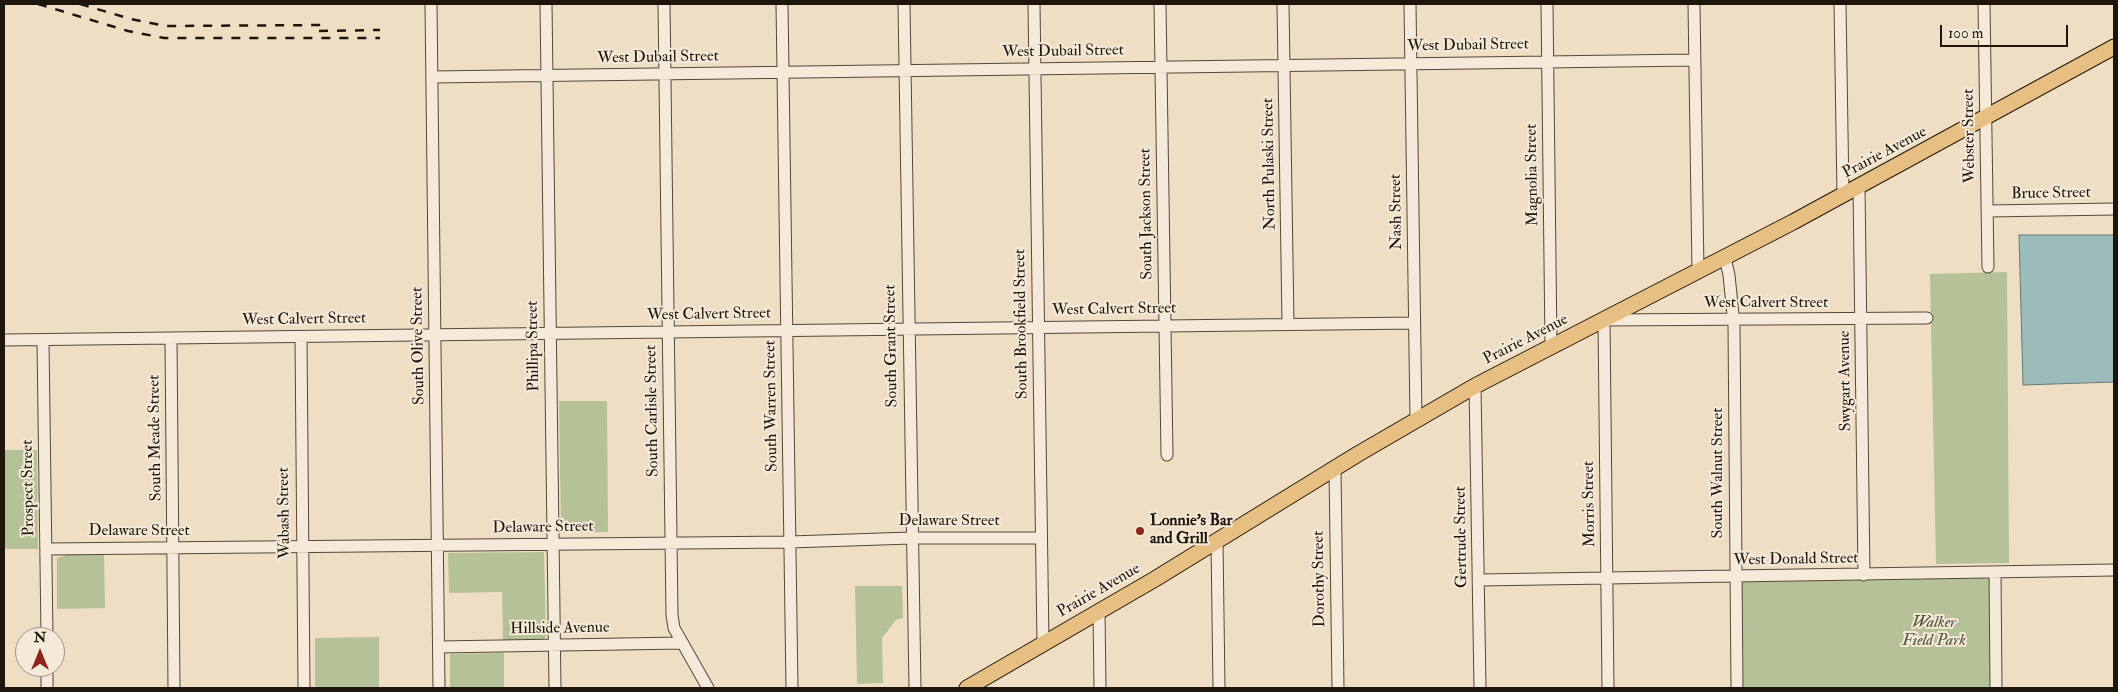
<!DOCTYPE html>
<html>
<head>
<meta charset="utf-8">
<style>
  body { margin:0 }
  #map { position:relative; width:2118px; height:692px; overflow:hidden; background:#efdec4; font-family:"IM FELL Double Pica",serif }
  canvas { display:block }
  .frame { position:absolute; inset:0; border:5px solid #1f160b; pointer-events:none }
  .north { position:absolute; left:15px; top:627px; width:50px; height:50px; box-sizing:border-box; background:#f5ead9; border:1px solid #9f9587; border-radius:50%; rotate:0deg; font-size:14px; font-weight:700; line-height:20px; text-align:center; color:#1f160b }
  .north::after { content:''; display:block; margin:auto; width:18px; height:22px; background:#8f2418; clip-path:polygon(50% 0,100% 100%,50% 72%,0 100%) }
  .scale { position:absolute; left:1940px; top:25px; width:128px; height:22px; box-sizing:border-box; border:2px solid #1f160b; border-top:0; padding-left:6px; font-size:15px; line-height:18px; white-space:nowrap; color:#1f160b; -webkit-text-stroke:4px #f5ead9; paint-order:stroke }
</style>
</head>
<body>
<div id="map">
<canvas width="2118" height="692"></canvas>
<div class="frame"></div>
<div class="north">N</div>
<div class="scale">100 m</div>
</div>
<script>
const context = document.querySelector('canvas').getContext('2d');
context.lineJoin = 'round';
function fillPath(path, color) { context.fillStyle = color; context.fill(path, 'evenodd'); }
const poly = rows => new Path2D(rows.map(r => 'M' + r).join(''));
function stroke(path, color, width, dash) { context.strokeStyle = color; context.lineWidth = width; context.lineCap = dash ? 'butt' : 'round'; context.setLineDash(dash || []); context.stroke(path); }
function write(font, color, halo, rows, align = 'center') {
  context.font = font + ' "IM FELL Double Pica",serif'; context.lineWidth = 4; context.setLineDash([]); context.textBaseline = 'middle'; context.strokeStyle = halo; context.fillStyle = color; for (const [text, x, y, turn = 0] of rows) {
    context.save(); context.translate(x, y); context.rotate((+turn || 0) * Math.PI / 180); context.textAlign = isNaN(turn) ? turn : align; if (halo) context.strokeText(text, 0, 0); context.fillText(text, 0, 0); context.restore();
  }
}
const green = poly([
  [2007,272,2009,563,1936,564,1930,274],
  [559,401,607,401,608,532,564,533,561,529],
  [4,450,37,450,38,549,4,549],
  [544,552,546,637,543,640,503,640,502,592,449,593,448,553],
  [70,554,104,554,105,608,57,609,57,558],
  [1989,578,1990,688,1743,688,1742,582],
  [855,586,902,586,903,618,896,620,882,638,883,683,857,684],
  [379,637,379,688,315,688,315,638],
  [504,653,504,688,450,688,450,654]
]);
const water = poly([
  [2019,235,2114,235,2114,382,2023,385,2019,235]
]);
const minor = poly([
  [431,4,439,688],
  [546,4,555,688],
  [664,4,672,615,674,628,708,688],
  [782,4,792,688],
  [904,4,915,688],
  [1034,4,1043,644],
  [1160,4,1167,455],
  [1283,4,1288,324],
  [1410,4,1416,420],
  [1547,4,1551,347],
  [1694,4,1698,272],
  [1840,4,1843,195],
  [1984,4,1988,267],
  [432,77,1694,60],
  [1859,186,1864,575],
  [1988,211,2114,209],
  [1725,258,1729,275,1734,325,1737,688],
  [301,337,304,688],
  [171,338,174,688],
  [4,340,1414,323],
  [43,340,47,637],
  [1475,386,1480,688],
  [1335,469,1338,688],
  [1217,541,1219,688],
  [46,549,790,542,911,538,1041,538],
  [1995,572,1996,688],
  [1479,580,2114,570],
  [1099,611,1100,688],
  [439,647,682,643],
  [47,667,47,688],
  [1608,688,1604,320,1927,318]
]);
const major = poly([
  [967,688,1155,579,1358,454,1475,386,1793,222,2114,47]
]);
const rail = poly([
  [38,4,128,31,164,38,380,38],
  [80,4,131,19,166,26,327,25],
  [319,31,380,30]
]);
const markers = [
  [1140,531,5,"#8f2418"]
];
const streetNames = [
  ["West Dubail Street",1468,46,-1],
  ["West Dubail Street",1063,52,-1],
  ["West Dubail Street",658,58,-1],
  ["Webster Street",1970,136,-91],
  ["Prairie Avenue",1885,153,-28],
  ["North Pulaski Street",1270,164,-91],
  ["Magnolia Street",1533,175,-91],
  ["Bruce Street",2051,194,-1],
  ["Nash Street",1397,212,-91],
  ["South Jackson Street",1147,214,-91],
  ["West Calvert Street",1766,304],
  ["West Calvert Street",1114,310,-1],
  ["West Calvert Street",709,315,-1],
  ["West Calvert Street",304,320,-1],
  ["South Brookfield Street",1022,324,-91],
  ["Prairie Avenue",1526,340,-27],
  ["South Olive Street",419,346,-91],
  ["Phillipa Street",534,346,-91],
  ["South Grant Street",892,346,-91],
  ["Swygart Avenue",1846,381,-91],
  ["South Warren Street",772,406,-91],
  ["South Carlisle Street",653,411,-91],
  ["South Meade Street",156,438,-91],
  ["South Walnut Street",1719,473,-90],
  ["Prospect Street",29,488,-91],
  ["Morris Street",1590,504,-91],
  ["Wabash Street",285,513,-91],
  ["Delaware Street",949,522],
  ["Delaware Street",543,528,-1],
  ["Delaware Street",139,532],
  ["Gertrude Street",1462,537,-91],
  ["West Donald Street",1796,560,-1],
  ["Dorothy Street",1320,579,-91],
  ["Prairie Avenue",1099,591,-30],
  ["Hillside Avenue",560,629,-1]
];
const poiNames = [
  ["Lonnie's Bar",1150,522],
  ["and Grill",1150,540]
];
const parkNames = [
  ["Walker",1934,624],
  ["Field Park",1934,642]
];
fillPath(green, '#b5c297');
fillPath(water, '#9cbbbb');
stroke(water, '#6a7975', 1);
stroke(minor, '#534839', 13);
stroke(major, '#1f160b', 17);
stroke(minor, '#f5ead9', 11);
stroke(major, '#e8bf82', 15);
stroke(rail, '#1f160b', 2.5, [9, 9]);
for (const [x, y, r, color] of markers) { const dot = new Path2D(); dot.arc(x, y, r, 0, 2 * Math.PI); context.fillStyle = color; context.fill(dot); stroke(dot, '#f5ead9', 2); }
write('16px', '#1f160b', '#f5ead9', streetNames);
write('bold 16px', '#1f160b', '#f5ead9', poiNames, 'left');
write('italic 16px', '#54523c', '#f5ead9', parkNames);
</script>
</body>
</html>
